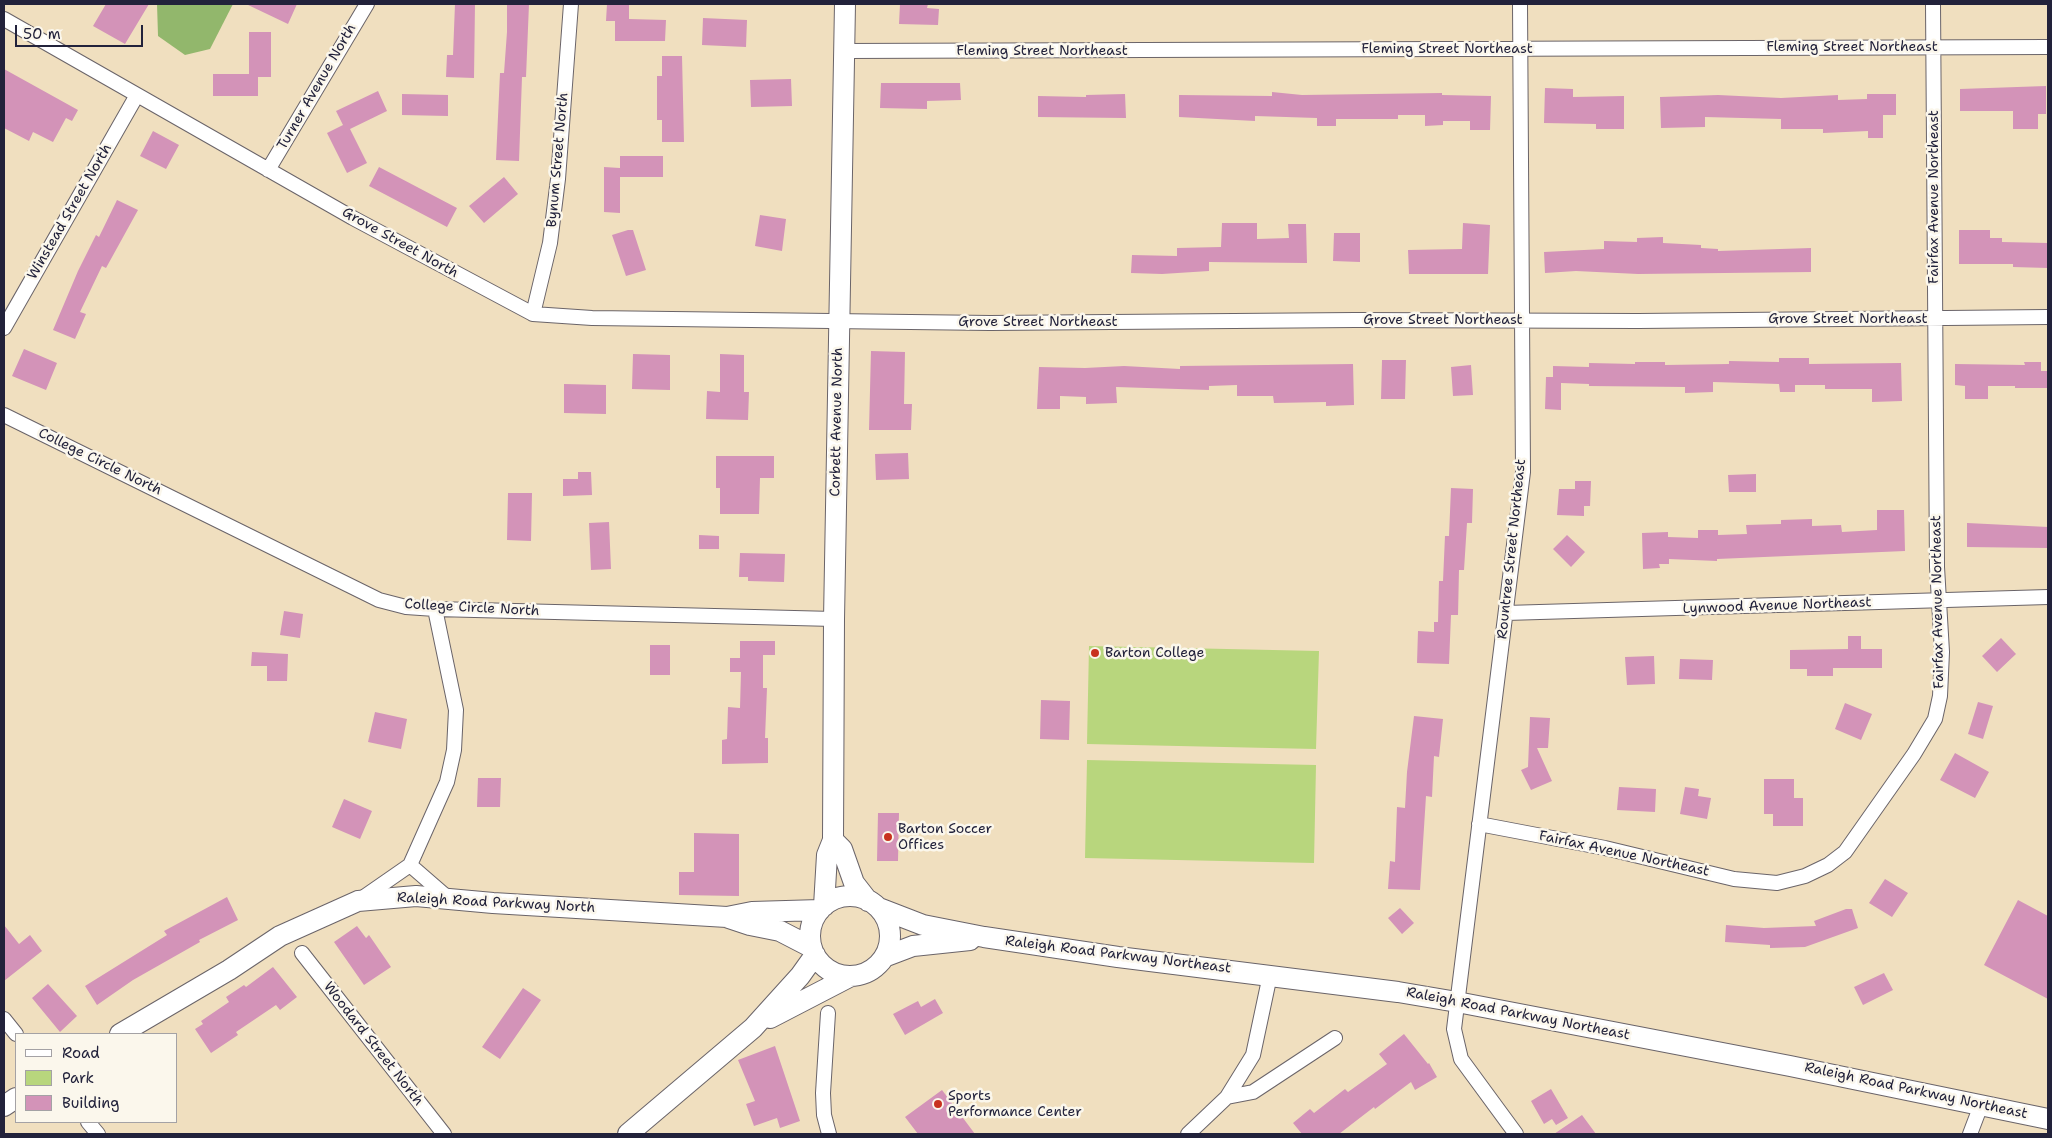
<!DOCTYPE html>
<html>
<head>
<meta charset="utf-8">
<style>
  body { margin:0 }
  #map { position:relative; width:2052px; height:1138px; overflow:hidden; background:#f0dfbf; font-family:"Shantell Sans",sans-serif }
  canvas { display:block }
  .frame { position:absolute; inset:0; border:5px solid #22223b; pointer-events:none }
  .legend { position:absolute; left:15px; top:1033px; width:162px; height:90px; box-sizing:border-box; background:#fbf7ec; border:1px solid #a4a2a5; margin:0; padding:6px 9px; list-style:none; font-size:15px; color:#22223b }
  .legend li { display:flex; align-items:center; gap:10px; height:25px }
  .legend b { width:25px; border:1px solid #a4a2a5 }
  .scale { position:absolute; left:15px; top:25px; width:128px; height:22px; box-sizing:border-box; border:2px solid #22223b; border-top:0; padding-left:6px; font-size:15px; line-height:18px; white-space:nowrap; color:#22223b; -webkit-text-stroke:4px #fbf7ec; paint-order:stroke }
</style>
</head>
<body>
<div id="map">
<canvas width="2052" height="1138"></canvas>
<div class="frame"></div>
<ul class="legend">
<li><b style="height:6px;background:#fff"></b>Road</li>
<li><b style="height:14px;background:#b8d67d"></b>Park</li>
<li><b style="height:14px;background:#d393b8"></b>Building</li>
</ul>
<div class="scale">50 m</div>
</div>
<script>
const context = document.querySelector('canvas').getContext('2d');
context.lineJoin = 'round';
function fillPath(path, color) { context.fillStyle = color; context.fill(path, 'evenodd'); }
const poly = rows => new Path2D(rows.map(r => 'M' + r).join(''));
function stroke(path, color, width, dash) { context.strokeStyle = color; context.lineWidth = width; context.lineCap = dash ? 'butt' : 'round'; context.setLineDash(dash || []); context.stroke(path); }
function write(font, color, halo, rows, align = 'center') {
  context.font = font + ' "Shantell Sans",sans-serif'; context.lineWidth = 5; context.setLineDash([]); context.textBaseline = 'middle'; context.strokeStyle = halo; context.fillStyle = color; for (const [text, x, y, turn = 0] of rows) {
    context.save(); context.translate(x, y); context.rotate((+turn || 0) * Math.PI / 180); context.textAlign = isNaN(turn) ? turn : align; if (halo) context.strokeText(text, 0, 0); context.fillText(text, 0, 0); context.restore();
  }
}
const green = poly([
  [1089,646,1319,651,1316,749,1087,744],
  [1087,760,1316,765,1314,863,1085,858]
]);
const forest = poly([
  [157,4,233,4,210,49,185,55,158,36]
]);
const building = poly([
  [106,4,149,4,125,44,93,26],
  [246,4,297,4,288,24],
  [455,4,475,4,474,78,446,77,447,55,453,55],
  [507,4,529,4,526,77,522,77,519,161,496,160,500,73,504,73,507,32],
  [607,4,629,4,629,19,666,20,665,41,615,41,615,21,606,21],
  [900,4,928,4,927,8,939,9,938,25,899,24],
  [703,18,747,20,746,47,702,45],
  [249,32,271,32,271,77,258,77,258,96,213,96,213,74,249,74],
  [662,56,682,56,684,142,662,142,662,120,657,120,657,76,662,76],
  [4,69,78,110,72,121,66,118,53,142,33,132,29,141,4,128],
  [791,79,792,106,751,107,750,80],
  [881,83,960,83,961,100,927,101,927,109,880,108],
  [2046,86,2046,114,2038,114,2038,129,2013,129,2013,111,1960,111,1960,89],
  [1545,88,1573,89,1573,97,1624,96,1624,129,1596,129,1596,124,1544,123],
  [378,91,387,111,350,129,367,163,347,173,327,133,343,125,336,111],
  [1272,92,1302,95,1442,93,1442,95,1491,96,1490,130,1470,130,1470,121,1443,121,1443,125,1425,126,1425,115,1398,115,1398,119,1336,119,1336,126,1317,126,1317,118,1255,116,1255,121,1179,117,1179,95,1272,96],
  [402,94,448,95,448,116,402,115],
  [1125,94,1126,118,1038,117,1038,96,1086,97,1086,95],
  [1867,94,1896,94,1896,115,1883,115,1883,138,1868,138,1868,131,1823,133,1823,129,1781,129,1781,119,1705,117,1705,127,1661,128,1660,97,1718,95,1781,98,1838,95,1838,100,1867,99],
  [153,131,179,145,166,169,140,156],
  [620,156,663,156,663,177,620,177,620,213,604,212,604,167,620,168],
  [379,167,457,208,447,227,369,186],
  [504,177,518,194,484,223,469,206],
  [117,200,138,210,106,268,102,266,80,312,86,314,75,339,53,330,78,271,96,235,99,237],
  [760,215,786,219,782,251,755,246],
  [1222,223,1257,223,1257,239,1289,238,1288,224,1306,224,1307,263,1209,262,1209,271,1162,274,1131,273,1132,255,1177,256,1177,248,1221,247],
  [1463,223,1490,225,1488,274,1409,274,1408,250,1462,249],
  [628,230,633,230,646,270,626,276,612,235],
  [1959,230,1990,230,1990,238,2002,238,2002,242,2048,243,2048,268,2013,267,2013,264,1959,264],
  [1334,233,1360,233,1360,262,1333,261],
  [1663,237,1663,243,1701,245,1701,248,1718,249,1718,251,1811,248,1811,272,1638,274,1576,271,1545,273,1544,252,1604,249,1604,241,1637,242,1637,238],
  [24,349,57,363,46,390,12,376],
  [871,351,905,352,904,404,912,404,911,430,869,430],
  [633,354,670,355,670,390,632,389],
  [720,354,744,355,744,392,749,392,748,420,706,419,707,391,720,392],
  [1779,358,1809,358,1809,364,1901,363,1902,401,1872,402,1872,389,1825,389,1825,385,1795,385,1795,392,1780,392,1779,384,1713,382,1713,392,1685,393,1685,387,1589,386,1589,384,1561,383,1561,410,1545,409,1546,377,1553,377,1553,366,1589,367,1589,363,1635,364,1635,362,1665,362,1665,365,1729,364,1729,361,1779,362],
  [1382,360,1406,360,1405,399,1381,399],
  [2024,362,2041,362,2041,371,2048,371,2048,388,2015,388,2015,386,1988,386,1988,399,1965,399,1965,386,1955,385,1955,364,2025,365],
  [1353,364,1354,405,1326,406,1326,402,1274,403,1273,396,1237,396,1237,385,1209,386,1209,390,1116,387,1117,403,1086,404,1086,397,1060,396,1060,409,1037,409,1039,367,1085,368,1124,366,1180,369,1180,366],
  [1471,365,1473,395,1453,396,1451,367],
  [564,384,606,385,606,414,564,413],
  [908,453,909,479,876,480,875,454],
  [716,456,774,456,774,478,760,478,759,514,720,514,720,488,716,488],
  [578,472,591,472,592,495,563,496,563,479,578,479],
  [1756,474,1756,492,1729,492,1728,475],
  [1575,481,1591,481,1590,506,1584,506,1584,516,1557,515,1559,489,1575,489],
  [1451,488,1473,489,1472,523,1467,523,1464,570,1459,570,1458,615,1451,615,1449,664,1417,663,1418,631,1434,632,1434,622,1438,622,1439,581,1443,581,1445,536,1449,536],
  [508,493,532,493,531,541,507,540],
  [1877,510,1904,510,1905,551,1717,559,1717,561,1669,559,1669,564,1659,564,1660,568,1643,569,1642,533,1668,532,1668,537,1698,538,1698,530,1718,530,1718,535,1747,534,1746,525,1781,524,1781,520,1812,519,1812,526,1841,525,1842,532,1877,530],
  [609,522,611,569,591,570,589,523],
  [1967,523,2048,527,2048,548,1967,547],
  [699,535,719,536,719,549,699,549],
  [1567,535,1585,552,1571,567,1553,549],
  [740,553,785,554,784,582,748,581,748,577,739,577],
  [284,611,303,614,300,638,280,635],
  [1848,636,1861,636,1861,649,1882,649,1882,668,1833,668,1833,676,1807,676,1807,669,1790,669,1790,650,1848,649],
  [2001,638,2016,654,1997,672,1982,656],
  [740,641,775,641,775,655,763,655,763,688,767,688,765,738,768,738,768,763,722,764,722,740,727,739,728,707,740,708,741,672,730,672,730,658,740,658],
  [650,645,670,645,670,675,650,675],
  [252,652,288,654,287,681,267,681,267,666,251,666],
  [1654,656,1655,684,1627,685,1625,657],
  [1680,659,1713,660,1712,680,1679,679],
  [1041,700,1070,701,1069,740,1040,739],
  [1978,702,1993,706,1983,739,1968,734],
  [1845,703,1872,714,1861,740,1835,729],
  [375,712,407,719,401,749,368,742],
  [1414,716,1443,719,1439,757,1434,756,1432,797,1426,796,1420,890,1388,889,1390,861,1395,862,1397,807,1405,808,1407,772],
  [1530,717,1550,718,1548,748,1537,748,1552,781,1531,790,1521,770,1528,767],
  [1955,753,1989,772,1975,798,1940,780],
  [478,778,501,778,500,807,477,807],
  [1764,779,1794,779,1794,798,1803,798,1803,826,1773,826,1773,814,1764,814],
  [1619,787,1656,789,1655,812,1617,810],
  [1685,787,1699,789,1698,796,1711,798,1707,819,1680,814],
  [344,799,372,811,360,839,332,827],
  [878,813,899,813,898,861,877,861],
  [694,833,739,834,739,896,679,895,679,872,694,872],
  [1885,879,1908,893,1892,917,1869,903],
  [227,897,238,920,199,940,200,942,133,980,97,1005,85,986,167,935,164,931],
  [2018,900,2048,916,2048,999,1984,965],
  [1400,908,1414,923,1402,934,1388,918],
  [1846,909,1852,909,1858,928,1805,947,1770,948,1770,945,1725,942,1726,925,1764,928,1816,926,1814,921],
  [4,925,19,944,30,935,42,951,4,981],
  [357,926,366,938,369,935,391,967,364,985,334,942],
  [273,967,297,997,280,1010,276,1005,236,1032,238,1035,211,1053,195,1029,203,1024,201,1021,229,1002,226,997,244,985,246,987],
  [1884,973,1893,990,1863,1005,1854,987],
  [48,984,77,1016,60,1032,32,998],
  [523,988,541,1000,500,1059,482,1047],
  [935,999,943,1013,905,1035,893,1014,918,1001,921,1007],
  [1404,1034,1428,1064,1429,1063,1437,1077,1415,1090,1411,1082,1375,1109,1374,1107,1339,1134,1302,1134,1293,1123,1310,1109,1314,1113,1345,1089,1348,1092,1387,1064,1379,1054],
  [775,1046,800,1121,780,1128,777,1118,754,1126,746,1104,755,1101,738,1060],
  [1551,1089,1568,1118,1556,1125,1552,1119,1544,1124,1531,1101],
  [942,1090,975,1134,918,1134,905,1117],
  [1582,1115,1596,1134,1554,1134]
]);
const street = poly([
  [4,19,353,218,533,314,592,318,990,323,1355,320,1638,321,2048,317],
  [845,51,2048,47],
  [268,170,367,4],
  [533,314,550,243,558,179,571,4],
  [4,328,137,95],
  [4,415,379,600,406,607,435,609,834,619],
  [1506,613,2048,597],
  [1479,824,1605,848,1734,879,1777,883,1805,876,1828,865,1845,852,1914,754,1935,719,1940,696,1942,652,1937,567,1933,4],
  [410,865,448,898],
  [361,899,410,865,447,782,454,750,456,710,435,609],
  [302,953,444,1134],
  [828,1013,823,1093,824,1115,829,1134],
  [4,1019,16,1034],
  [1227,1097,1253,1092,1335,1038],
  [88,1122,98,1134],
  [1188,1134,1227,1097,1253,1055,1270,975],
  [1516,1134,1461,1059,1454,1029,1523,472,1520,4],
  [1970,1134,1981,1105]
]);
const secondary = poly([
  [833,840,842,849,854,883,868,901],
  '810 936a40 40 0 1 1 80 0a40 40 0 1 1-80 0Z',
  [824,906,827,855,833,840,834,619,845,4],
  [879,908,923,925,984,937,1118,957,1398,992,1457,1002,1790,1066,2048,1119],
  [729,918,750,925,780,931,811,947],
  [884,957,913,946,970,940],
  [770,1018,851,976],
  [120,1034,229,970,280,936,358,901,416,896,493,903,727,917,752,912,820,910],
  [4,1106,16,1098],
  [628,1134,753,1028,800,976,815,955]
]);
const markers = [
  [1095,653,5,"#c8321e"],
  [888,837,5,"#c8321e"],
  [938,1104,5,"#c8321e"]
];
const streetNames = [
  ["Fleming Street Northeast",1852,47],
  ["Fleming Street Northeast",1447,49],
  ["Fleming Street Northeast",1042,51],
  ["Turner Avenue North",317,87,-60],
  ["Bynum Street North",558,160,-85],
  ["Fairfax Avenue Northeast",1934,197,-90],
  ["Winstead Street North",70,212,-60],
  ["Grove Street North",400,243,29],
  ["Grove Street Northeast",1848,319],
  ["Grove Street Northeast",1443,320],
  ["Grove Street Northeast",1038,322],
  ["Corbett Avenue North",837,422,-89],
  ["College Circle North",100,462,26],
  ["Rountree Street Northeast",1512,549,-84],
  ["Fairfax Avenue Northeast",1938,602,-91],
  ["Lynwood Avenue Northeast",1777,606,-2],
  ["College Circle North",472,608,3],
  ["Fairfax Avenue Northeast",1624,854,12],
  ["Raleigh Road Parkway North",496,903,3],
  ["Raleigh Road Parkway Northeast",1118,955,7],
  ["Raleigh Road Parkway Northeast",1518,1014,11],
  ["Woodard Street North",373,1044,52],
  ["Raleigh Road Parkway Northeast",1916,1091,12]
];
const poiNames = [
  ["Barton College",1105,653],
  ["Barton Soccer",898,829],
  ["Offices",898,845],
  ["Sports",948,1096],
  ["Performance Center",948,1112]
];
fillPath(green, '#b8d67d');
fillPath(forest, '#92b76c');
fillPath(building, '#d393b8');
stroke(street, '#6a6469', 16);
stroke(secondary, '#6a6469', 22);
stroke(street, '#fff', 14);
stroke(secondary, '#fff', 20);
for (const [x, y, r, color] of markers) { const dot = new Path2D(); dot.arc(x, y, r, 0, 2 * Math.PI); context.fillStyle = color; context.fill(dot); stroke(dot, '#fbf7ec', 2); }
write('14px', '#22223b', '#fbf7ec', streetNames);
write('14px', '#22223b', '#fbf7ec', poiNames, 'left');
</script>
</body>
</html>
